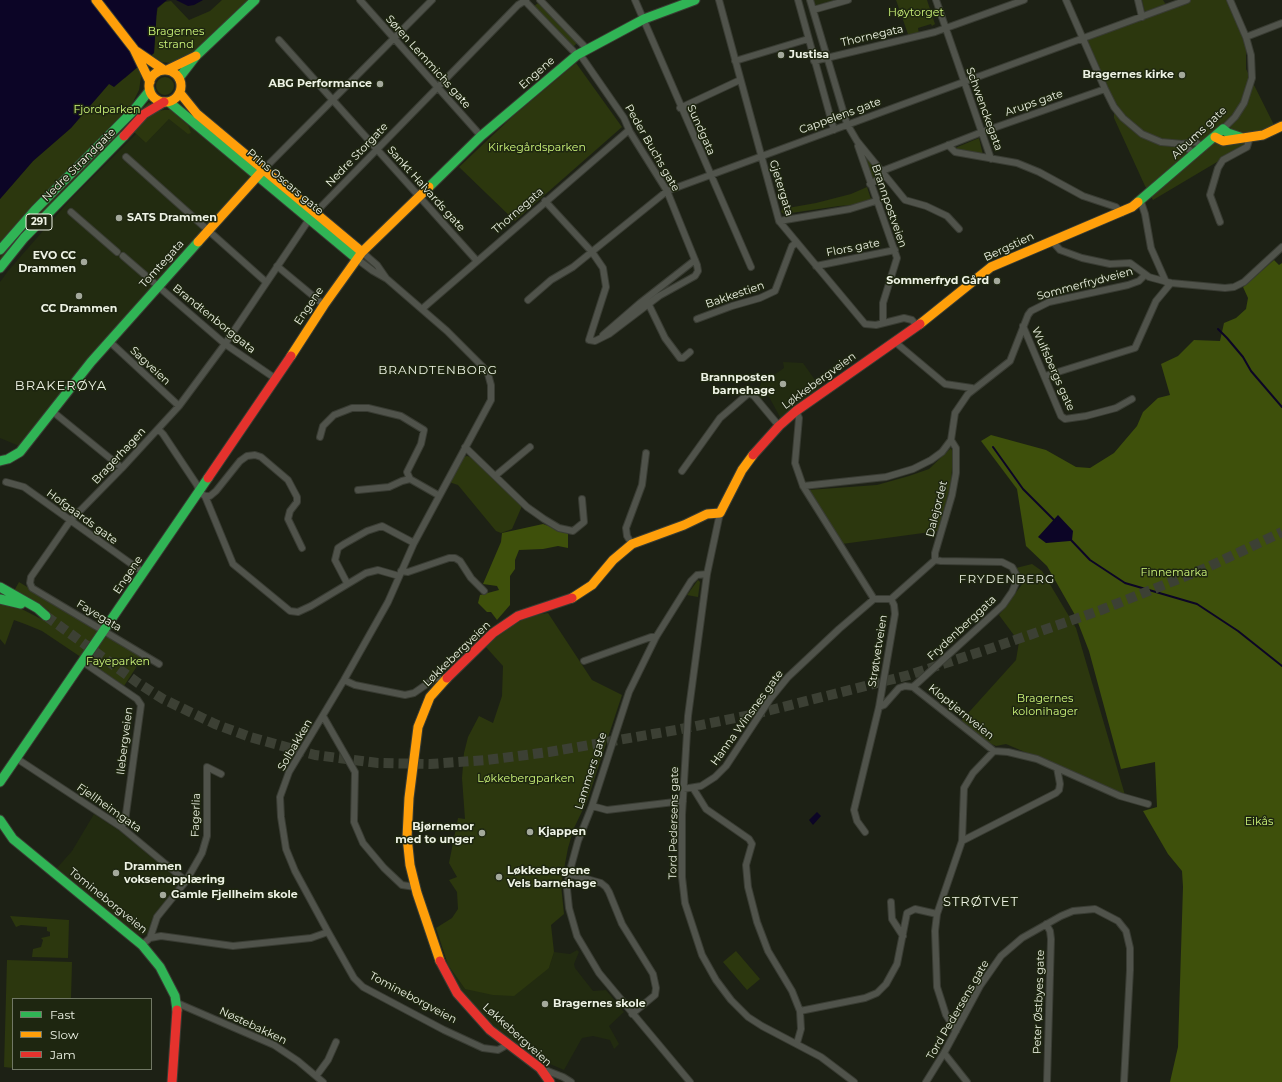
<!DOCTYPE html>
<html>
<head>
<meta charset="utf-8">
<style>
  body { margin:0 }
  #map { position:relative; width:1282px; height:1082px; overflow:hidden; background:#1d2115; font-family:Montserrat,sans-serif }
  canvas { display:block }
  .legend { position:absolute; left:12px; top:998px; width:140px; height:72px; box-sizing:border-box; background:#1e2610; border:1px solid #717865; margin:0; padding:5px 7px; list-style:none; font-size:12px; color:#edf2e4 }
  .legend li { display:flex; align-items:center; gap:8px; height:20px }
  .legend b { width:20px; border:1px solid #717865 }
</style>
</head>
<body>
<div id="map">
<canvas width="1282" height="1082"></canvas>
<ul class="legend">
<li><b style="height:5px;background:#30b455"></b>Fast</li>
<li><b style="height:5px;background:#ff9f0a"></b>Slow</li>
<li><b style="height:5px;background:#e5322d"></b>Jam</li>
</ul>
</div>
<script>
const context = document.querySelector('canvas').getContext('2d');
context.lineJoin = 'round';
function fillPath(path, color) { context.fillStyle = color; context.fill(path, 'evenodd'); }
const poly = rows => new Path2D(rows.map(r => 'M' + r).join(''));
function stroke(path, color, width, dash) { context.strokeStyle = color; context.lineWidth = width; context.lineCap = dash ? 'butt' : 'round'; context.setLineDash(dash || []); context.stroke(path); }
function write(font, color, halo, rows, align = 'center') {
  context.font = font + ' Montserrat,sans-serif'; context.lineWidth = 3; context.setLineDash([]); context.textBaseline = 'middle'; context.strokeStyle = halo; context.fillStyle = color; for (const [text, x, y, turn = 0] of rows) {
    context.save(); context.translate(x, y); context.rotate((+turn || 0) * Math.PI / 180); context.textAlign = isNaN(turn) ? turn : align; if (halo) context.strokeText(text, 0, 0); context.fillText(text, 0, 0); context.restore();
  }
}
const built = poly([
  [810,0,848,0,813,10],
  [181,112,258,175,52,411,46,411,19,446,0,438,0,282,8,271,69,201,136,134,146,143,169,119],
  [783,362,803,363,820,387,781,419,768,395,761,399,757,394,764,375,774,375,784,368],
  [94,814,120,831,179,880,179,885,155,917,148,932,145,935,136,935,56,869,72,851],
  [577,950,579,952,574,964,575,968,593,991,606,990,624,1012,609,1026,619,1044,614,1049,610,1040,593,1036,582,1038,564,1070,538,1059,496,1028,465,996,447,970,442,958,465,989,549,968,554,952,570,954]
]);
const green = poly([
  [222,0,250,0,190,55,171,63,160,62,149,57,154,53,156,16,158,8,165,2,171,1,189,20,210,11],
  [896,0,927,0,935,24,932,26,931,24,918,28,919,34,909,37],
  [1142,0,1163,0,1168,8,1187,0,1230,0,1246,37,1246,69,1276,129,1250,137,1249,143,1153,200,1145,186,1114,118,1114,107,1084,38,1146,17],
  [538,3,577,43,573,47,534,6],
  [576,63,622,127,515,221,459,167,512,117],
  [139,66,141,77,139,90,130,108,0,244,0,199,33,161,71,128,109,83,125,78],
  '156 86a9 9 0 1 1 18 0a9 9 0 1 1-18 0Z',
  [149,102,151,104,0,261,0,257,22,229],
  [164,110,171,110,177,113,176,115,188,125,191,133,188,134,169,119,146,143,134,132,146,117,158,111],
  [979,138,983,155,956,150,955,148],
  [862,150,878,170,880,176,872,179],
  [867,187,871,199,870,201,862,204,839,206,784,214,781,212,782,209,816,203,851,194],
  [951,448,953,453,951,484,938,531,842,544,808,490,877,485,909,476,929,469],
  [467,456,471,457,522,506,512,529,501,533,496,531,458,485,449,482,463,457],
  [1032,564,1042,571,1076,628,1125,795,1006,744,996,746,984,741,961,721,1016,660,1019,642,999,615,1023,583,1021,575,1016,568],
  [698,580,700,582,698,597,687,595],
  [19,582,143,657,124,686,42,631,25,624,14,620,5,645,0,639,0,603,16,606,43,620,49,611,14,591],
  [548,613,592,680,622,695,587,801,574,828,568,848,561,885,564,914,551,925,554,952,549,968,514,996,493,995,465,989,448,965,436,928,452,918,458,909,457,892,449,880,457,877,449,863,458,818,465,819,462,778,464,753,468,737,479,716,493,723,502,696,503,666,485,646,511,626,529,616],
  [10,916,69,920,68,958,32,957,33,949,41,947,43,940,41,938,50,936,50,932,47,931,47,927,21,925,16,927],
  [736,951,760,979,747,990,723,962],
  [7,960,72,962,71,999,13,999,13,1068,4,1067]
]);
const forest = poly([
  [1274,260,1279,265,1282,263,1282,1082,1170,1082,1178,1047,1183,887,1182,871,1168,854,1143,811,1157,807,1155,762,1121,769,1089,651,1075,615,1047,566,1026,546,1017,489,981,441,991,435,1046,450,1076,467,1090,468,1114,453,1137,426,1143,412,1158,398,1170,395,1161,364,1178,356,1194,340,1220,341,1224,323,1236,318,1246,309,1248,298,1243,287],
  [1061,520,1071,529,1072,540,1048,542],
  [543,524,568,533,568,548,558,546,543,549,519,550,515,560,515,569,510,576,510,605,497,620,491,612,487,612,478,603,480,595,499,590,497,586,483,584,501,542,502,533]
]);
const water = poly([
  [0,0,167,0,157,8,154,53,114,87,109,84,71,128,33,161,0,199],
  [176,0,203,0,194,5,188,6],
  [1058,515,1073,531,1072,540,1070,541,1046,543,1038,537],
  [817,812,821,816,813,825,809,820]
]);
const stream = poly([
  [1218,329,1227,338,1243,357,1251,371,1282,407],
  [993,447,1023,489,1055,521],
  [1071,540,1090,560,1125,583,1197,604,1238,631,1282,666]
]);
const primaryTunnel = poly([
  [46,616,138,683,163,699,215,724,250,737,315,755,378,763,430,764,487,760,549,752,676,730,755,714,909,675,992,648,1101,610,1206,568,1282,532]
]);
const street = poly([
  [360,0,481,136],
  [524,0,577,55],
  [540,0,587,49],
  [635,0,751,267],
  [719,0,779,221,865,324,876,325,904,318,912,320,917,326],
  [798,0,834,130],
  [810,0,847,124,857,141,905,200,926,206,947,216,959,229],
  [936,0,991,159],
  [1066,0,1105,89,1114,107,1123,118,1142,134,1161,142,1183,144,1195,142,1204,147],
  [1138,0,1142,17],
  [813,10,848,0],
  [1246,37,1282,23],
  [279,40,477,261],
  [735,61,808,39],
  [814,61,935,32,1024,0],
  [680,108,740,80],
  [1223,129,1235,117,1244,103,1252,78,1251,55,1246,37,1230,0],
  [1183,144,1195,155],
  [948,145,955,152,1017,163,1039,172,1083,196,1116,207,1122,213],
  [858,146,897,258,883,303,883,323],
  [126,157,266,282],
  [263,170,432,0],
  [882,171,982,132,1105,89],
  [870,184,885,176],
  [545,201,592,252,603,268,606,287,589,340,595,341,609,334,659,296,695,276,698,271,697,265,667,191,630,132,624,118,579,53],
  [1141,202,1145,214,1151,248,1166,282],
  [71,212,117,252],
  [779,221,850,209,876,201],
  [1220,222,1210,195,1218,168,1223,160,1247,147,1250,137],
  [1052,241,1060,250,1082,258,1110,264,1130,263,1149,277,1171,283,1225,288,1234,287,1244,282,1282,247],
  [362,252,377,265,386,278],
  [123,256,225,344,276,379],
  [357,259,373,271,387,279,447,331,482,366,488,374,491,385,491,400,414,543,388,602,344,680,289,772,280,797,281,817,286,849,295,871,328,932,354,978,363,987,444,1030,483,1048,498,1050,507,1045],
  [277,266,324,305],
  [816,266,895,250],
  [528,300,551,280,573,267,667,191,1187,0],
  [649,305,665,338,680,358,683,358,690,352],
  [422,309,629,130],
  [697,319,732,306,760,298,775,291,792,246,796,243],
  [1023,326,1061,416,1065,419,1086,416,1116,408,1132,399],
  [603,335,640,303,695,260],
  [109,341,179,406],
  [895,342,945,384,972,388],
  [1045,376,1135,348,1156,301,1171,283],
  [52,411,122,468],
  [796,411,799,418,795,463,803,486,874,599],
  [158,429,163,434,197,485,199,492,205,496,210,496,216,491,240,461,247,456,255,455,261,457,288,480,297,497,297,502,290,511,288,519,302,548],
  [320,437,323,426,334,415,352,408,368,408,401,416,424,430,421,444,407,472,410,479,438,495],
  [465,447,527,507,544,519,559,528,573,531,584,522,582,499],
  [682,471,720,418,749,393,754,396,779,426],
  [495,476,530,447],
  [6,482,24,487,144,573],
  [803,486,886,477,913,469,931,460,942,452,951,440,955,413,968,394,1010,361,1028,315,1031,311,1049,302,1128,285,1139,281,1145,275],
  [358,490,389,487,402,481,410,479],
  [205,496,233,564,290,611,298,612,311,606,366,573,378,570,399,576],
  [720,513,707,574,688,716,682,815,682,877,685,903,702,955,716,980,731,1000,748,1017,762,1026,821,1057,854,1082],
  [632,544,627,536,626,528,642,485,646,453],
  [401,571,408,572,449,558,455,558,460,561,471,578,484,591],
  [347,583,335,560,338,548,344,544,367,531,382,526,414,543],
  [891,599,935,560,935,553,952,495,956,473,956,448,951,440],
  [584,661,651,637,656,637],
  [83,662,137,699,141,705,125,821,121,827],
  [159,664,32,588,30,583,31,577,70,521,122,468,179,406,225,344,310,218,518,5,526,0],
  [344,680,355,685,405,695,414,693,437,677,443,682],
  [913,687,1003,605,1012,592,1018,578,1012,567,1002,562,941,561,935,560],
  [879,707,884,705,899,688,905,686,913,687,994,751,1008,752,1037,759,1120,796,1148,804],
  [323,716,355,772,354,822,363,843,384,868,402,885,415,887],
  [16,758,121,827,186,881],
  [693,788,706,809,749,839,752,844,746,865,748,887,757,922,768,951,792,991,800,1011,801,1029,797,1043],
  [683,789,701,786,715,777,726,766,770,699,788,677,839,629,874,599],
  [592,806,607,810,683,801],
  [865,832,857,821,854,810,879,707,895,614,894,605,891,599,874,599],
  [962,841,1056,793,1059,790,1060,784,1057,768],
  [569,874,601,883,606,887,609,892,622,924,653,974,656,988,655,995,632,1014],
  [891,902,892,919,903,936],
  [1046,924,1050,931,1051,939,1047,1082],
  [150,938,157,917,186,881,202,853,207,836,207,767,221,774],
  [142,945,150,938,161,936,233,946,311,938,328,932],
  [177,1003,274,1045,298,1061,323,1082],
  [800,1011,865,998,877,993,886,984,897,964,907,913,915,909,937,914],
  [956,1031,946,1015,937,987,935,931,937,914,962,841,964,788,973,773,994,751],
  [944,1053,967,1082],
  [540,1068,563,1077,571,1082],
  [317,1075,328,1060,336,1042],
  [690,1082,599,973,577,936,569,908,567,889,569,874,578,841,592,806,629,692,656,637,691,581,697,575,707,574],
  [926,1082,944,1053,980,986,1001,956,1022,938,1061,916,1073,911,1095,909,1118,921,1126,931,1130,948,1130,970,1124,1082]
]);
const fast = poly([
  [179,78,196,56,255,0],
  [169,102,357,259],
  [429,187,481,136,577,55,644,19,695,0],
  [1138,202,1223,129,1228,133,1240,137],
  [0,250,35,210,133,111,150,90],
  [0,268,24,238,124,136],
  [0,461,8,459,20,452,91,362,198,242],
  [0,587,37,608,46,616],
  [0,599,21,604],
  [0,782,208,478],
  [0,820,13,839,142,945,160,967,175,996,177,1010]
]);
const slow = poly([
  [96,0,134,49,150,82],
  [136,51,164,70],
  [167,70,196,56],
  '149 86a16 16 0 1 1 32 0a16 16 0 1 1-32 0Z',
  [180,93,197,114,362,252],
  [1215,137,1223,141,1263,135,1282,126],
  [198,242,263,170],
  [920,324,991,267,1132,207,1138,202],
  [291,356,324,305,362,252,429,187],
  [572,598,592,585,613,560,632,544,684,525,707,514,720,513,742,470,753,455],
  [440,961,417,893,410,865,407,837,409,798,418,727,430,697,447,678]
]);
const jam = poly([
  [124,136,144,114,164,102],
  [753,455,779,426,796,411,920,324],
  [208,478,291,356],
  [447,678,493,633,518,616,572,598],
  [440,961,457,993,490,1030,540,1068,550,1082],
  [172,1082,177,1010]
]);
const markers = [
  [781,55,4,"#a4a99c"],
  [1182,75,4,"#a4a99c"],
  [380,84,4,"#a4a99c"],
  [119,218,4,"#a4a99c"],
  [84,262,4,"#a4a99c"],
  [997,281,4,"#a4a99c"],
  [79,296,4,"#a4a99c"],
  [783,384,4,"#a4a99c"],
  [530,832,4,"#a4a99c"],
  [482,833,4,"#a4a99c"],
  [116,873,4,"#a4a99c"],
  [499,877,4,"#a4a99c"],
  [163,895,4,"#a4a99c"],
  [545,1004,4,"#a4a99c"]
];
const shields = [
  [39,222,26]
];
const shieldNames = [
  ["291",39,222]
];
const parkNames = [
  ["Høytorget",916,13],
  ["Bragernes",176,32],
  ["strand",176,45],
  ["Fjordparken",107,110],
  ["Kirkegårdsparken",537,148],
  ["Finnemarka",1174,573],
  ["Fayeparken",118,662],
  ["Bragernes",1045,699],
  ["kolonihager",1045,712],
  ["Løkkebergparken",526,779],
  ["Eikås",1259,822]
];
const streetNames = [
  ["Thornegata",872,36,-13],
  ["Søren Lemmichs gate",428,62,48],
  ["Engene",537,73,-41],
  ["Arups gate",1034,103,-19],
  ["Schwenckegata",984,109,70],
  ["Cappelens gate",840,116,-20],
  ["Sundgata",701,130,66],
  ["Albums gate",1199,133,-43],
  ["Peder Buchs gate",652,148,60],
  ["Nedre Storgate",357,155,-46],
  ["Nedre Strandgate",79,165,-45],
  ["Prins Oscars gate",285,182,40],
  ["Gjetergata",781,188,73],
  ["Sankt Halvards gate",426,189,48],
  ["Brannpostveien",889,206,71],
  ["Thornegata",518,211,-41],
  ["Bergstien",1009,247,-25],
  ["Flors gate",853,248,-11],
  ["Tomtegata",162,264,-48],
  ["Sommerfrydveien",1085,284,-15],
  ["Bakkestien",735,295,-19],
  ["Engene",309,306,-56],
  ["Brandtenborggata",214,319,39],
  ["Sagveien",150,366,43],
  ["Wulfsbergs gate",1053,369,66],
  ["Løkkebergveien",819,381,-36],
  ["Bragerhagen",119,456,-47],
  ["Dalejordet",937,509,-76],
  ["Hofgaards gate",82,517,36],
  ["Engene",128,575,-56],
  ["Fayegata",99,616,31],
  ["Frydenberggata",962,628,-43],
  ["Strøtvetveien",878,651,-81],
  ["Løkkebergveien",457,654,-44],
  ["Kloptjernveien",961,712,39],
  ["Hanna Winsnes gate",747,718,-54],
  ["Ilebergveien",125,741,-83],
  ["Solbakken",295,745,-60],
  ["Lammers gate",591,771,-72],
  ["Fjellheimgata",109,808,35],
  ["Fagerlia",196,815,-88],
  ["Tord Pedersens gate",674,823,-89],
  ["Tomineborgveien",108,901,39],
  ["Tomineborgveien",413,998,28],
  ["Peter Østbyes gate",1039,1002,-88],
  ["Tord Pedersens gate",958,1010,-60],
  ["Nøstebakken",253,1026,25],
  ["Løkkebergveien",517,1035,42]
];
const poiNames = [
  ["Justisa",789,55],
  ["Bragernes kirke",1174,75,"right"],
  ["ABG Performance",372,84,"right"],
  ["SATS Drammen",127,218],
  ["EVO CC",76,256,"right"],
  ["Drammen",76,269,"right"],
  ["Sommerfryd Gård",989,281,"right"],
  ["CC Drammen",79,309,"center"],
  ["Brannposten",775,378,"right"],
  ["barnehage",775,391,"right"],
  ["Bjørnemor",474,827,"right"],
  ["med to unger",474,840,"right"],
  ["Kjappen",538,832],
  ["Drammen",124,867],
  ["voksenopplæring",124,880],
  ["Løkkebergene",507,871],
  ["Vels barnehage",507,884],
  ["Gamle Fjellheim skole",171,895],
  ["Bragernes skole",553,1004]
];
const neighbourhoodNames = [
  ["BRANDTENBORG",438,370],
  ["FRYDENBERG",1007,579]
];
const quarterNames = [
  ["BRAKERØYA",61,386],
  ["STRØTVET",981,902]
];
fillPath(built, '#222b10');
fillPath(green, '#2c370e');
fillPath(forest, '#3e500b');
fillPath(water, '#0c0526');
stroke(stream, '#0c0526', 2);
stroke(primaryTunnel, '#3c4034', 10, [10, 5]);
stroke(street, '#393c33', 8);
stroke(fast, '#393c33', 11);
stroke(slow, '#393c33', 11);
stroke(jam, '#393c33', 11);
stroke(street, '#50534b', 6);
stroke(fast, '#30b455', 9);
stroke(slow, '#ff9f0a', 9);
stroke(jam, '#e5322d', 9);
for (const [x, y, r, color] of markers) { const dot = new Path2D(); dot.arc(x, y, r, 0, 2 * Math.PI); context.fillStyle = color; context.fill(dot); stroke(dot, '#1e2610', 1.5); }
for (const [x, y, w] of shields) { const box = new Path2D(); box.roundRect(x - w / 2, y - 8, w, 16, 3); context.fillStyle = '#1e2610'; context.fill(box); stroke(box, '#edf2e4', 1); }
write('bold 10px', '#edf2e4', null, shieldNames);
write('11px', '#cdf57a', '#1e2610', parkNames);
write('11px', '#edf2e4', '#1e2610', streetNames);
write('bold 11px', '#edf2e4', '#1e2610', poiNames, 'left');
context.letterSpacing = '1px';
write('12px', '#edf2e4', '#1e2610', neighbourhoodNames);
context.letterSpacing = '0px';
context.letterSpacing = '1px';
write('13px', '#edf2e4', '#1e2610', quarterNames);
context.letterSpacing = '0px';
</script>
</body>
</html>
